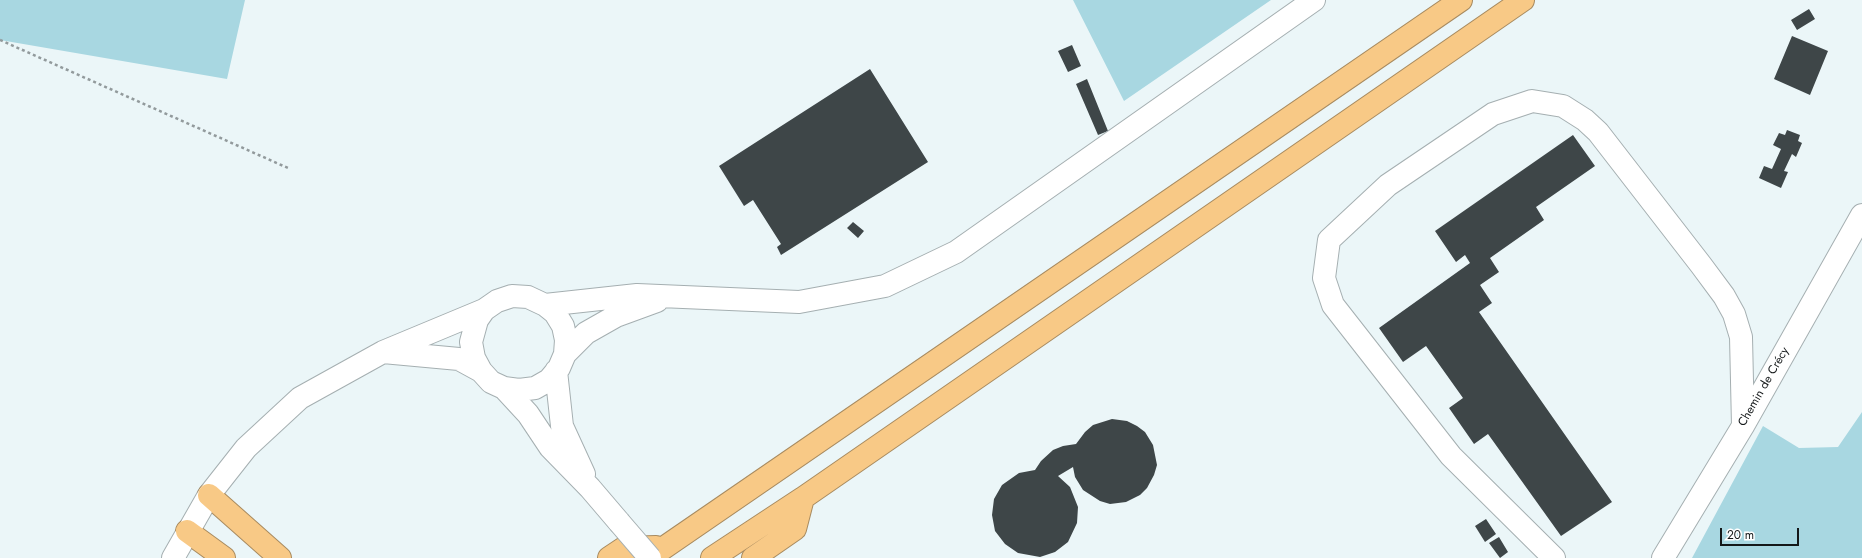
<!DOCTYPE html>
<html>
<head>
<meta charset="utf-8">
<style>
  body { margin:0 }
  #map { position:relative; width:1862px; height:558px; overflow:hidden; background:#ebf6f8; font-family:Jost,sans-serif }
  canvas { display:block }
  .scale { position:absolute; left:1720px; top:528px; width:79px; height:18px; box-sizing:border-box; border:2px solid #141819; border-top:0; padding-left:5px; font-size:12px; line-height:14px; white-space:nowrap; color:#141819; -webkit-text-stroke:3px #fff; paint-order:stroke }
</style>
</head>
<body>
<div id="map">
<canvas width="1862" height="558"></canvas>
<div class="scale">20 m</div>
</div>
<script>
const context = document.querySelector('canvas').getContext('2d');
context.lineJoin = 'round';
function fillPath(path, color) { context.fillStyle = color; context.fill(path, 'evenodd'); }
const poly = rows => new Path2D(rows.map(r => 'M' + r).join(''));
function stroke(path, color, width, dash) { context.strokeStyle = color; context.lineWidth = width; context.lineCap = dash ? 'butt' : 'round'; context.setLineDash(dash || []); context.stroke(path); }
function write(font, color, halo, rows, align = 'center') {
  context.font = font + ' Jost,sans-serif'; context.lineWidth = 4; context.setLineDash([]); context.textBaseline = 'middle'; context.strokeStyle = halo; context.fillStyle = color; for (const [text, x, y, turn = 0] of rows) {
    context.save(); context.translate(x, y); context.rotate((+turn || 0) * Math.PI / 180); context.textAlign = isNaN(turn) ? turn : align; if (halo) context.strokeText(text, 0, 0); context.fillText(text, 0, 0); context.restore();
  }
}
const green = poly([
  [0,0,245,0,227,79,0,40],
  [1073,0,1271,0,1124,101],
  [1862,412,1862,558,1692,558,1763,426,1799,448,1838,447]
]);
const building = poly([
  [1809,9,1815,19,1797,30,1791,20],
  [1792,36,1828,51,1810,95,1774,79],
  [1072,45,1081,66,1068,72,1058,51],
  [870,69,928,162,781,255,777,247,781,244,753,200,744,206,719,166],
  [1087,79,1108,131,1098,135,1076,84],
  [1787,130,1800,135,1798,141,1802,143,1796,157,1792,154,1784,171,1788,172,1781,188,1759,178,1764,166,1772,169,1781,149,1773,145,1779,133,1785,135],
  [1573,135,1595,166,1536,207,1544,220,1490,258,1499,272,1480,285,1492,303,1479,312,1612,502,1561,536,1488,434,1474,444,1449,408,1463,398,1426,346,1403,362,1379,328,1470,263,1465,255,1456,262,1435,231],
  [853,222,864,231,858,238,847,228],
  [1112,419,1127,421,1137,426,1145,432,1153,445,1157,465,1154,475,1147,488,1140,495,1126,502,1110,504,1100,501,1083,490,1075,477,1073,467,1058,476,1070,487,1078,507,1077,523,1068,542,1055,552,1040,557,1018,553,1005,544,995,531,992,515,994,499,1002,485,1019,473,1035,470,1041,461,1053,450,1063,446,1076,444,1085,432,1093,425],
  [1486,519,1496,534,1485,542,1475,526],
  [1499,537,1508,552,1500,558,1489,543]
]);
const path = poly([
  [0,40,288,168]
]);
const minor = poly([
  [545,305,637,295,799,302,885,286,956,252,1314,0],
  [565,354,586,333,616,316,657,301],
  [481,371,474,358,471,342,477,320,484,310],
  [556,371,562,426,584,474],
  [504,388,528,414,550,447,590,488,619,522],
  [173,558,209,495,246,448,300,398,383,352,484,310,497,301,512,296,528,297,545,305,555,313,563,326,566,340,565,354,559,368,549,380,535,388,519,390,504,388,491,382,481,371,459,359,383,352],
  [1554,558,1451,456,1333,305,1324,278,1329,240,1388,185,1493,114,1532,101,1563,106,1585,120,1598,132,1701,265,1724,296,1734,314,1741,337,1743,426],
  [1663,558,1743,426,1862,215]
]);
const highway = poly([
  [209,495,280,558],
  [187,531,224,558],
  [609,558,624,548,656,547],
  [649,558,1461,0],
  [712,558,803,498,1523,0],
  [753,558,795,529,803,498]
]);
const minorBridge = poly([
  [619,522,650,558]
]);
const streetNames = [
  ["Chemin de Crécy",1764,387,-60]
];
fillPath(green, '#a8d7e1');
fillPath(building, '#3e4648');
stroke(minor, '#a5afb1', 24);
stroke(highway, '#a88b60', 24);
stroke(path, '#929a9c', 2.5, [3, 3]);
stroke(minor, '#fff', 22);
stroke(highway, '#f8c986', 22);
stroke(minorBridge, '#a5afb1', 24, []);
stroke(minorBridge, '#fff', 22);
write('12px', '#141819', '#fff', streetNames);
</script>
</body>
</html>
